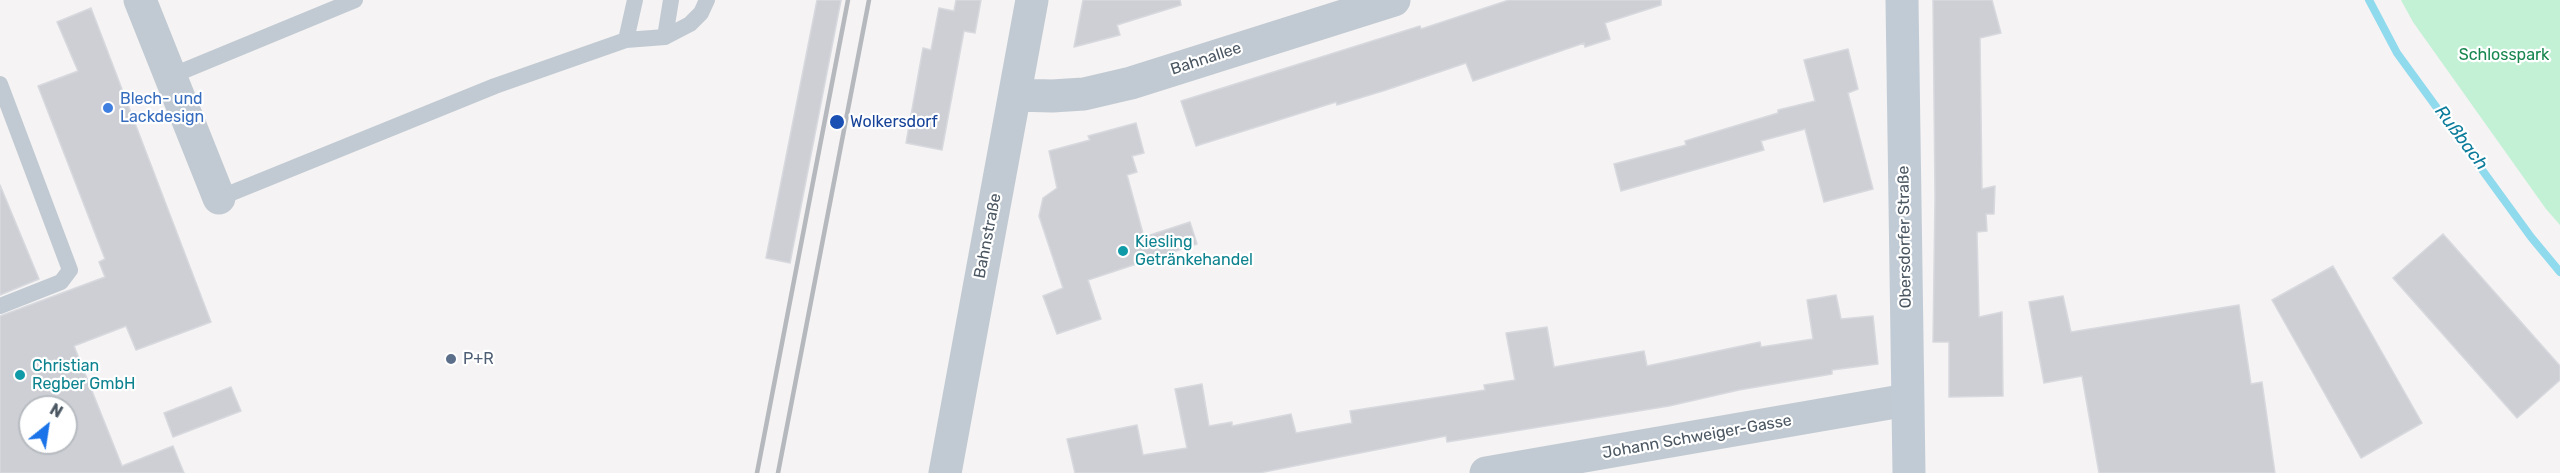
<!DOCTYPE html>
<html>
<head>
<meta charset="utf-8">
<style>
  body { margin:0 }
  #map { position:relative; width:2560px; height:473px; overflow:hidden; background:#f5f3f3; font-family:Rubik,sans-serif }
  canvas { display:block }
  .north { position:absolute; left:18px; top:395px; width:60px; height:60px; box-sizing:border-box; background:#fff; border:2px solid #b7bbc0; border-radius:50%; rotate:30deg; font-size:16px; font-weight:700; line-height:24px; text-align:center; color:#4a5661 }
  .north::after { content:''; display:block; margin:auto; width:21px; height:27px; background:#1a73e8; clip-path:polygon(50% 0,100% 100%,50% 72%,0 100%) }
</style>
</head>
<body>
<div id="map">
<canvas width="2560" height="473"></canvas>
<div class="north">N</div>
</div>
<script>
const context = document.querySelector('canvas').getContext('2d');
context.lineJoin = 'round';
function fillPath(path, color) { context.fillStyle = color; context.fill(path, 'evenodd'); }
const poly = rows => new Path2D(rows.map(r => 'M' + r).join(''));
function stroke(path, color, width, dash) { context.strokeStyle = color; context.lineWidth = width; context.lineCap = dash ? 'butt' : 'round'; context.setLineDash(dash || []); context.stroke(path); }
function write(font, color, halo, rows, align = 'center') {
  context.font = font + ' Rubik,sans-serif'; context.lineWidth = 4.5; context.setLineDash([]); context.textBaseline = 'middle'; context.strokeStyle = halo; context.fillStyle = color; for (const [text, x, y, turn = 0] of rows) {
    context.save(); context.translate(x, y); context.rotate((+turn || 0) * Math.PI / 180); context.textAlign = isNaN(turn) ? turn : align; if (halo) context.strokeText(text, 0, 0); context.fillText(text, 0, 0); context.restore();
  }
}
const green = poly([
  [2401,0,2560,0,2560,225,2546,209,2413,22]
]);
const stream = poly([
  [2369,0,2397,53,2531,237,2560,272]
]);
const building = poly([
  [817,0,841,0,790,263,766,258,817,0],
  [956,0,981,0,975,33,964,31,942,150,906,143,923,48,931,50,939,8,954,11,956,0],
  [1083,0,1180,0,1181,5,1117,25,1120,35,1074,47,1083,0],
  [1509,0,1661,0,1661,5,1605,23,1610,39,1585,47,1584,43,1473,81,1466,63,1386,90,1337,105,1336,102,1196,146,1181,101,1420,26,1421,29,1509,0],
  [1933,0,1992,0,2001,33,1980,38,1982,189,1995,186,1994,214,1986,214,1987,231,1977,232,1979,317,2002,312,2003,396,1949,397,1949,342,1933,342,1935,197,1933,0],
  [91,8,211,322,136,350,126,326,74,346,122,466,173,446,184,473,0,473,0,316,105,277,99,262,105,259,38,86,78,71,57,22,91,8],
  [30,407,66,407,66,443,30,443,30,407],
  [1848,49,1858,89,1848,93,1873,189,1824,202,1805,129,1761,141,1764,150,1621,191,1614,164,1686,145,1685,141,1778,113,1778,110,1815,101,1804,60,1848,49],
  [1136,123,1144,153,1132,156,1137,172,1127,175,1144,237,1190,222,1197,244,1088,280,1101,319,1057,334,1043,296,1063,288,1039,216,1043,198,1057,188,1049,151,1090,140,1088,136,1136,123],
  [0,185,39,279,0,295,0,185],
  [2443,234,2560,366,2560,380,2517,418,2393,278,2443,234],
  [2333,266,2422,423,2361,458,2272,300,2333,266],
  [1836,295,1841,319,1873,316,1878,364,1832,370,1832,374,1739,390,1669,406,1447,442,1446,436,1259,473,1075,473,1067,439,1137,425,1143,455,1187,448,1175,389,1202,384,1209,426,1232,422,1232,426,1291,414,1296,433,1352,423,1350,411,1485,390,1484,385,1515,380,1506,333,1547,327,1554,367,1644,351,1647,366,1760,342,1761,347,1813,339,1807,300,1836,295],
  [2063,296,2071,332,2239,305,2251,384,2262,382,2275,473,2099,473,2082,376,2044,383,2029,302,2063,296],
  [231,387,241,411,173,437,164,413,231,387]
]);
const service = poly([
  [665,37,671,0],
  [626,40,635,0],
  [171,76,355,0],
  [0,84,70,270,61,282,0,306],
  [219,198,495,86,626,40,665,37,690,24,701,13,707,0]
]);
const minor = poly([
  [140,0,219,198],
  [1015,95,1052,96,1084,94,1131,83,1394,0],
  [945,473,1032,0],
  [1486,473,1907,400]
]);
const secondary = poly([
  [1902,0,1909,473]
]);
const rail = poly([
  [757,473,848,0],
  [778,473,869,0]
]);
const markers = [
  [108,108,6,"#3f7fe0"],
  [837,122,8,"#1a4fb4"],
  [1123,251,6,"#0f9aa8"],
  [451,359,6,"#5c6f8a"],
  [20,375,6,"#0f9aa8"]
];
const parkNames = [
  ["Schlosspark",2504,55]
];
const streetNames = [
  ["Bahnallee",1206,59,-18],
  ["Bahnstraße",988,236,-79],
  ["Obersdorfer Straße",1905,237,-91],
  ["Johann Schweiger-Gasse",1697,437,-10]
];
const shopNames = [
  ["Blech- und",120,99],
  ["Lackdesign",120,117]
];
const transitNames = [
  ["Wolkersdorf",850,122]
];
const cultureNames = [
  ["Kiesling",1135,242],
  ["Getränkehandel",1135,260],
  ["Christian",32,366],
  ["Regber GmbH",32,384]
];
const serviceNames = [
  ["P+R",463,359]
];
const waterNames = [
  ["Rußbach",2461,138,53]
];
fillPath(green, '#c3f1d5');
stroke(stream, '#90daee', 8);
fillPath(building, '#cdcfd5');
stroke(building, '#d7d9de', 1.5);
stroke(service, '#c1cad2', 16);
stroke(minor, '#c1cad2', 33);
stroke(secondary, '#c1cbd6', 33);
stroke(rail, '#b5b8bd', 4.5);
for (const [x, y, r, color] of markers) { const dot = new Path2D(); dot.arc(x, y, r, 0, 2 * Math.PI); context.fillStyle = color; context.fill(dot); stroke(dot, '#fff', 2); }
write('16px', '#17864f', '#fff', parkNames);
write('16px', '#4a5661', '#fff', streetNames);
write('16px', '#366cbe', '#fff', shopNames, 'left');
write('16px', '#164399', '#fff', transitNames, 'left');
write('16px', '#0d838f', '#fff', cultureNames, 'left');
write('16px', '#4e5e75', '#fff', serviceNames, 'left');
write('italic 18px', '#0c7c9b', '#fff', waterNames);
</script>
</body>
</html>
